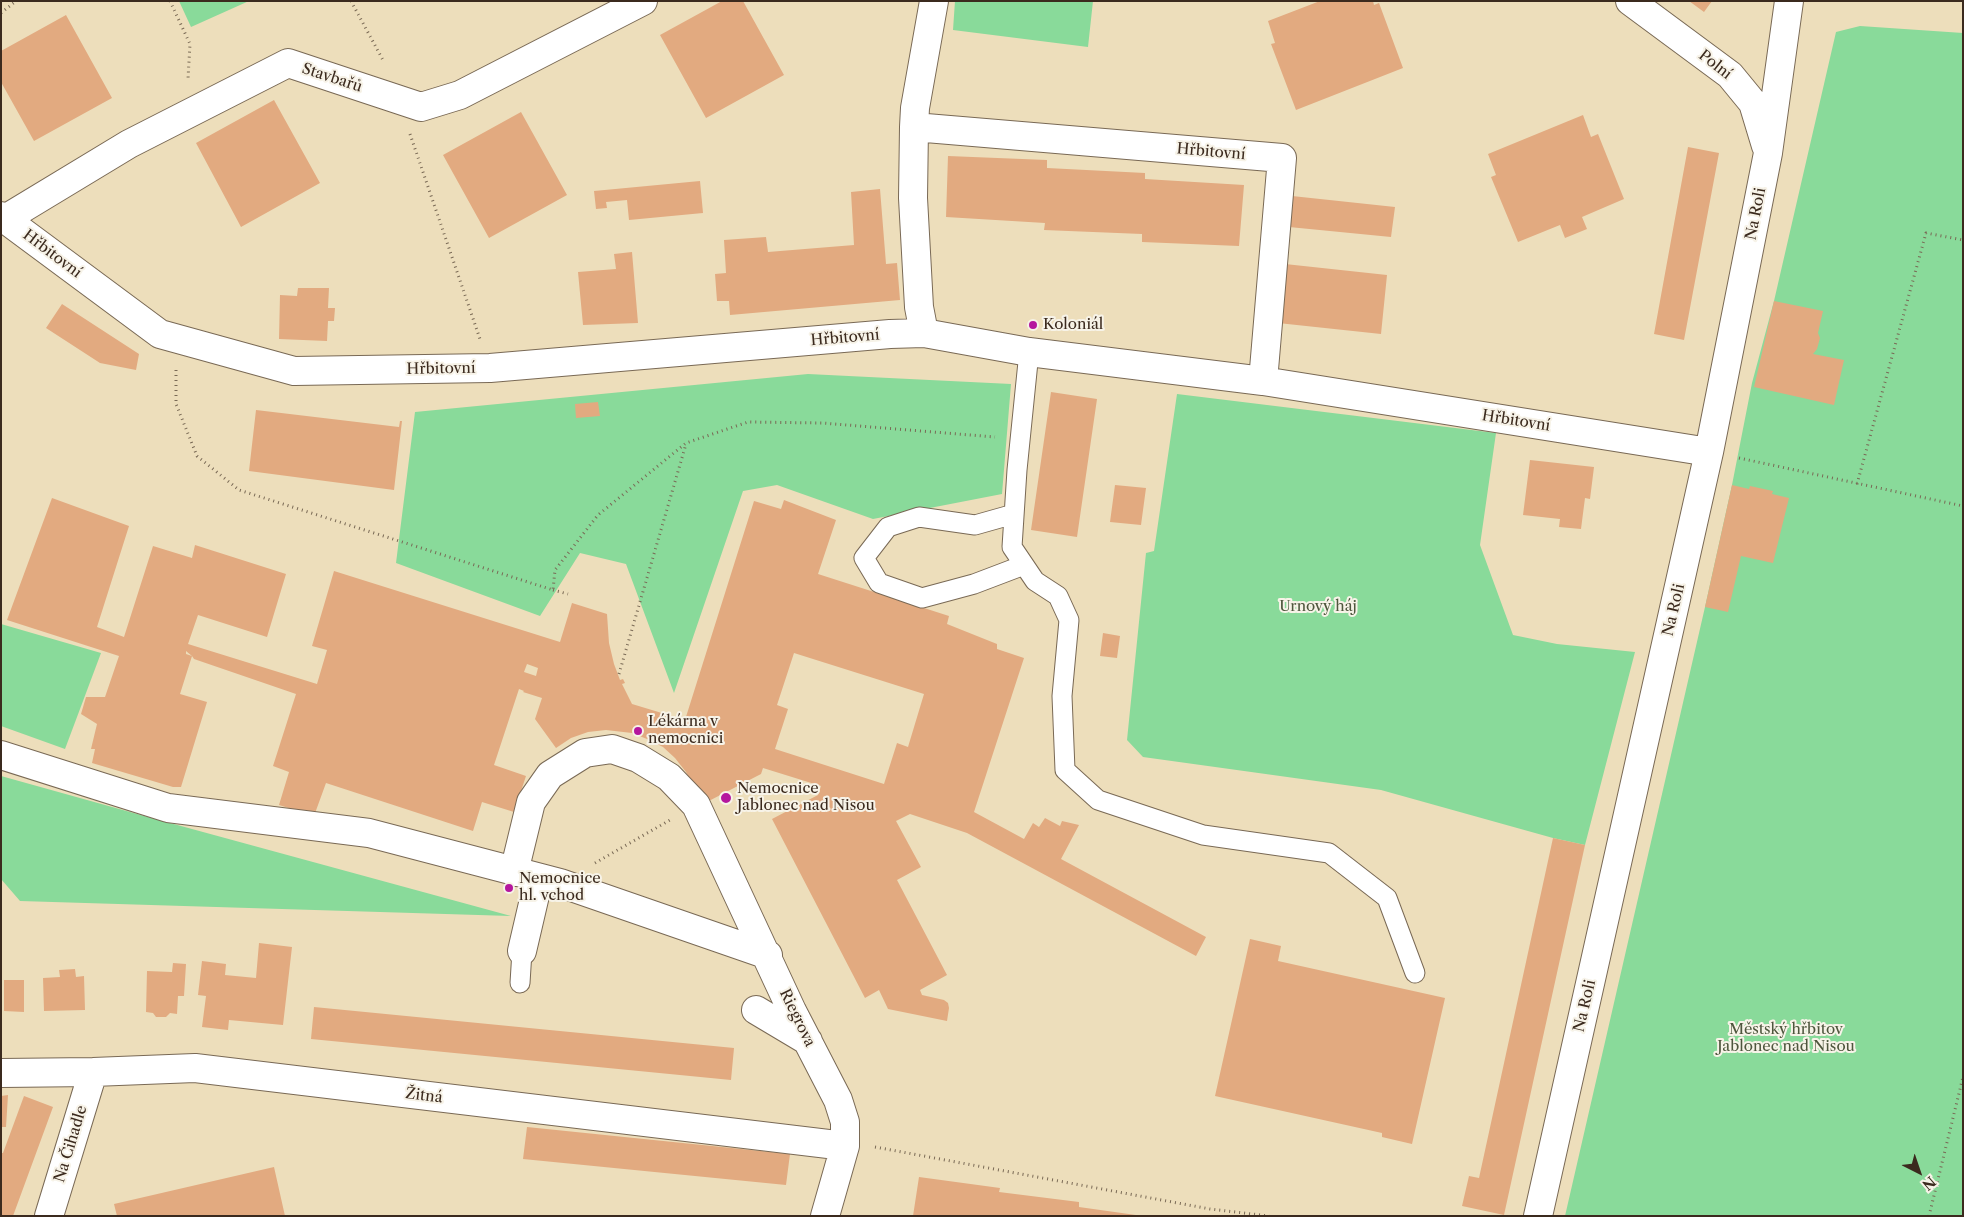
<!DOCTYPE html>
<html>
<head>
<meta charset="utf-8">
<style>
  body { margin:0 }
  #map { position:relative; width:1964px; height:1217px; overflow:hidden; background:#eddebb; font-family:"Libre Caslon Text",serif }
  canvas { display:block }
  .frame { position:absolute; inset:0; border:2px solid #3b2a1e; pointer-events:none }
  .north { position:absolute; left:1894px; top:1147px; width:50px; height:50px; -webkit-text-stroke:4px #f7f3e8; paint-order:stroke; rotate:139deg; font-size:14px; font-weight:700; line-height:20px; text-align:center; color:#3b2a1e }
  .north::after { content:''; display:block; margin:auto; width:18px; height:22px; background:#3b2a1e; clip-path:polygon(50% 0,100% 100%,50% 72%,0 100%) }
</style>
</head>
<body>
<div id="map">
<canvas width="1964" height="1217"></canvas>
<div class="frame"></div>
<div class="north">N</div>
</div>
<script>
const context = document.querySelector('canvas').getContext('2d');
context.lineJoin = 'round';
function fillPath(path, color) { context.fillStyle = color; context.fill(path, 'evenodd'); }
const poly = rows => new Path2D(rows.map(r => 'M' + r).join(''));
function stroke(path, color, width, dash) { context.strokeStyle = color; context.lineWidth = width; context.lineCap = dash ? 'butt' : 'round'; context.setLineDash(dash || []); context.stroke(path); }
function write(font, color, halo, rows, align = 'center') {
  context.font = font + ' "Libre Caslon Text",serif'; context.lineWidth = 4; context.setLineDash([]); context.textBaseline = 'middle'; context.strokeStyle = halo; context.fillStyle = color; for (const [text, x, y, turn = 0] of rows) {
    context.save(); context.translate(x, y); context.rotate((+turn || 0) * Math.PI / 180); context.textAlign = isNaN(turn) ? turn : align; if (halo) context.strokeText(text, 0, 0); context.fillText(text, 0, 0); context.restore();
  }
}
const green = poly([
  [179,1,249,1,191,27],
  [955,1,1093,1,1088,47,953,30],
  [1860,26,1963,33,1963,1216,1565,1216,1705,607,1732,485,1752,383,1774,301,1836,32],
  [808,374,1011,384,1002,494,873,519,777,485,743,491,674,693,626,564,580,553,540,616,396,563,415,412],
  [1177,394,1496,433,1480,545,1513,635,1557,644,1635,652,1585,845,1553,838,1381,790,1143,757,1127,740,1146,553,1154,551],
  [1,624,101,653,65,749,1,726],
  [1,776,148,817,511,916,20,901,1,879]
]);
const building = poly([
  [722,1,743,1,784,75,706,118,660,35],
  [1320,1,1373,1,1374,5,1379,3,1403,68,1296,110,1271,44,1275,43,1268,21],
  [1689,1,1712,1,1704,12],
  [66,15,112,98,34,141,1,82,1,51],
  [274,100,320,183,241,227,196,143],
  [521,112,567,195,489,238,443,155],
  [1583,115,1591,137,1598,134,1624,199,1582,217,1587,229,1565,238,1560,225,1518,242,1491,177,1496,175,1488,154],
  [1688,147,1719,153,1684,340,1654,334],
  [948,156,1047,160,1047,168,1145,173,1145,179,1244,185,1239,246,1142,242,1142,234,1044,230,1045,223,946,217],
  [700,181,703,213,629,220,627,200,606,202,607,208,596,209,594,191],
  [880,189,886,264,897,263,900,300,730,315,729,301,717,301,715,274,726,273,724,240,766,237,768,252,854,245,851,192],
  [1292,196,1395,207,1391,237,1289,227],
  [632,252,638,323,583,325,578,272,616,269,614,254],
  [1285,264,1387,275,1381,334,1278,323],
  [298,288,329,288,328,308,335,308,334,321,328,321,327,341,279,339,280,295,297,296],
  [1774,301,1823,311,1818,333,1820,338,1817,349,1813,354,1844,360,1834,405,1754,387],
  [62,304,139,354,136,370,100,363,46,328],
  [1051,392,1097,399,1077,537,1031,530],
  [598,402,600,416,576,418,575,404],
  [256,410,399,427,400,421,402,421,394,490,249,471],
  [1530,460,1594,467,1590,499,1585,498,1581,529,1559,527,1560,519,1523,515],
  [1115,485,1146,488,1141,525,1110,522],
  [1732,485,1749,489,1750,486,1773,491,1772,494,1789,498,1773,563,1741,556,1728,612,1705,607],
  [52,498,129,526,97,627,124,637,153,546,192,558,195,545,286,574,267,637,198,615,188,644,317,684,327,650,312,646,334,571,560,642,572,603,607,614,609,643,614,664,620,680,623,679,625,683,622,684,632,704,685,720,754,501,781,509,784,500,836,520,818,574,949,616,947,624,997,644,997,649,1024,658,974,812,1024,839,1033,823,1039,827,1045,818,1060,826,1062,821,1079,825,1061,859,1206,937,1196,956,967,833,910,814,896,821,921,867,897,880,947,975,920,990,922,995,944,1000,948,1003,949,1008,947,1021,888,1009,879,990,865,998,772,819,818,795,821,786,763,768,761,774,703,804,686,772,675,758,663,747,647,739,632,733,606,730,588,732,571,738,556,748,535,719,542,698,523,692,524,691,519,689,494,765,526,776,514,812,482,802,473,831,326,783,314,816,279,805,289,772,273,766,296,694,194,659,192,656,186,651,186,654,192,656,180,694,207,702,181,787,173,787,92,763,95,749,91,749,97,724,81,714,86,697,105,697,119,656,7,620],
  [794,653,924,694,908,747,897,743,884,784,775,749,788,709,777,705],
  [527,664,538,668,536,676,524,672],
  [1103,633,1120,636,1117,658,1100,656],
  [1553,838,1585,845,1504,1215,1462,1206,1469,1176,1479,1178],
  [1250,939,1281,946,1278,961,1445,998,1412,1144,1382,1137,1382,1133,1215,1096],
  [259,943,292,947,283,1025,229,1020,228,1030,202,1027,206,996,198,995,202,961,226,964,225,975,256,978],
  [173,963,186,964,184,996,178,996,177,1014,170,1013,166,1017,156,1017,153,1013,146,1012,147,971,172,972],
  [75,969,76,977,84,976,85,1010,44,1011,43,978,60,977,59,970],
  [4,980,24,980,24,1012,4,1011],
  [314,1007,734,1048,731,1080,311,1039],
  [8,1095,6,1127,1,1127,1,1096],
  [24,1096,53,1107,13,1216,1,1216,1,1153,3,1153],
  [527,1127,790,1154,786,1185,523,1159],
  [274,1167,285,1216,117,1216,114,1204],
  [919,1177,1000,1188,999,1192,1079,1202,1079,1207,1143,1216,913,1216]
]);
const path = poly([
  [170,1,190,44,188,79],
  [351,1,384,62],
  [1,13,16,1],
  [410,134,480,339],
  [176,370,176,404,197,456,239,490,553,590,555,570,598,515,686,443,748,422,822,423,995,437],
  [1739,458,1963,506],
  [1857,484,1926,233,1963,240],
  [553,590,568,594],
  [619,674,686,444],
  [595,863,670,820],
  [875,1147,1210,1209,1269,1216],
  [1929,1216,1963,1077]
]);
const service = poly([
  [1029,352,1017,470,1012,547,1035,581,1058,596,1069,620,1062,696,1065,770,1098,800,1203,835,1329,853,1387,898,1415,973],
  [1014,514,975,525,919,517,888,527,864,558,879,583,922,598,974,584,1024,565],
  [520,983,522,951]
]);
const minor = poly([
  [1630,1,1730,75,1753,103,1766,146],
  [914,127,1282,158,1263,381],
  [1,216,160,334,294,371,490,368,890,334,924,333,1029,352,1263,381,1709,452],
  [5,219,129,144,288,63,421,107,460,95,643,1],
  [924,333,919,307,913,198,914,127,915,108,934,1],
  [1,755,168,808,369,833,560,883,768,955],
  [514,872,531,802,550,775,585,753,612,749,638,758,669,777,696,805,792,1011,838,1100,845,1122,845,1146,825,1216],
  [522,951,539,878],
  [756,1010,808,1041],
  [1,1073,93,1072,195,1068,845,1146],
  [49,1216,93,1072],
  [1538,1216,1709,452,1768,153,1789,1]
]);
const markers = [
  [1033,325,5,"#b5179e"],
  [638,731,5,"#b5179e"],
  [726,798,6,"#b5179e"],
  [509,888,5,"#b5179e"]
];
const streetNames = [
  ["Polní",1715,65,38],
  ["Stavbařů",332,78,18],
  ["Hřbitovní",1211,152,5],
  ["Na Roli",1756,214,-79],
  ["Hřbitovní",52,254,37],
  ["Hřbitovní",845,338,-5],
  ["Hřbitovní",441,369,-1],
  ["Hřbitovní",1516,421,9],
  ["Na Roli",1674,610,-77],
  ["Na Roli",1585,1006,-77],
  ["Riegrova",797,1018,64],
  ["Žitná",424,1096,7],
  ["Na Čihadle",71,1144,-73]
];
const poiNames = [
  ["Koloniál",1043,325],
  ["Lékárna v",648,722],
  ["nemocnici",648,739],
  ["Nemocnice",737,789],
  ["Jablonec nad Nisou",737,806],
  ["Nemocnice",519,879],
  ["hl. vchod",519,896]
];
const parkNames = [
  ["Urnový háj",1318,607],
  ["Městský hřbitov",1786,1030],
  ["Jablonec nad Nisou",1786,1047]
];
fillPath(green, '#89da9a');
fillPath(building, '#e2aa80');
stroke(service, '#796955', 21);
stroke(minor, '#796955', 30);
stroke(path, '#796955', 3, [1, 4]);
stroke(service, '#fff', 19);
stroke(minor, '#fff', 28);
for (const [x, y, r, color] of markers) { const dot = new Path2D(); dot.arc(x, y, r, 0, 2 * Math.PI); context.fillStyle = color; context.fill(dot); stroke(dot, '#f7f3e8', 2); }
write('15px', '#3b2a1e', '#f7f3e8', streetNames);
write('15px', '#3b2a1e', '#f7f3e8', poiNames, 'left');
write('15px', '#4e563d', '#f7f3e8', parkNames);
</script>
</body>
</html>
